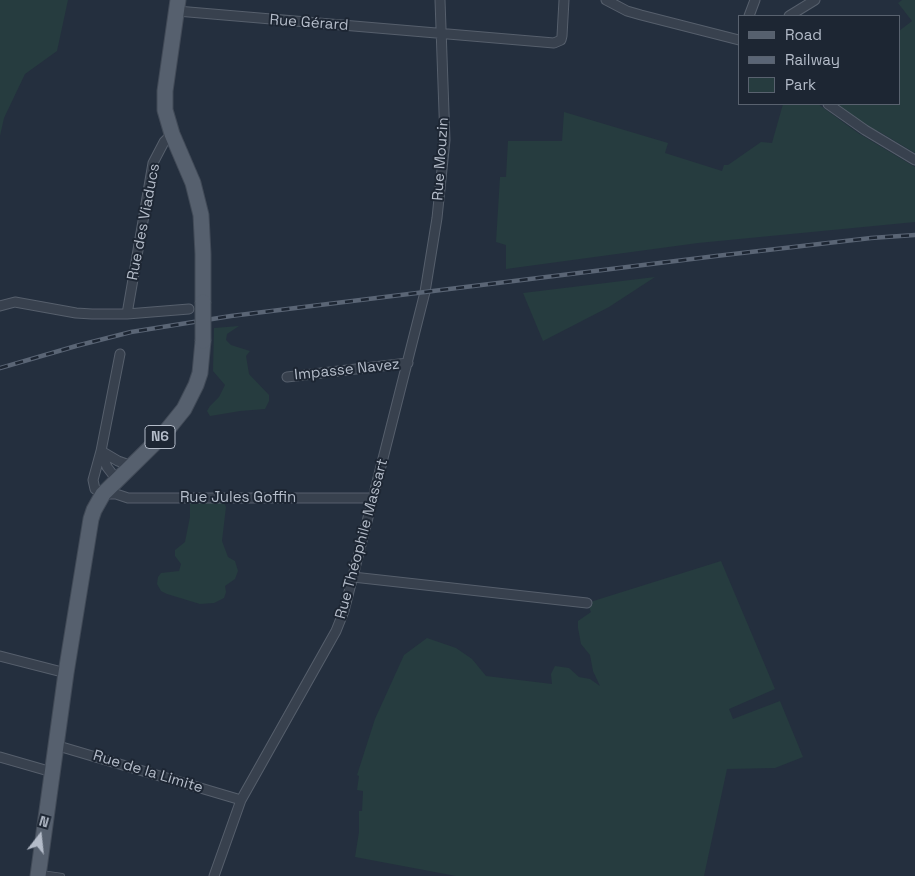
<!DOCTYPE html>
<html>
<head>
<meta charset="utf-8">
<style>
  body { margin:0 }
  #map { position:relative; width:915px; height:876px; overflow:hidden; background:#242f3e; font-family:"Space Grotesk",sans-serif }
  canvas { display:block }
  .legend { position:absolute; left:738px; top:15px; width:162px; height:90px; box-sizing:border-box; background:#1d2633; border:1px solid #59626f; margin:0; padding:6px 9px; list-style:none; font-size:15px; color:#b4bcc9 }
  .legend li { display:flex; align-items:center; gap:10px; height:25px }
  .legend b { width:25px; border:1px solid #59626f }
  .north { position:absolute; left:15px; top:811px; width:50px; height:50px; -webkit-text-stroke:4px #1d2633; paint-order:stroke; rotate:16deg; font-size:14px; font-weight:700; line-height:20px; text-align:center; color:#b4bcc9 }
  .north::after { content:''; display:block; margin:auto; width:18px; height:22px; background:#b4bcc9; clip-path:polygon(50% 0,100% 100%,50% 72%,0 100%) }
</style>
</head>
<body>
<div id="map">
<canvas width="915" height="876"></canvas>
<ul class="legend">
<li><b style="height:6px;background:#56606e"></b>Road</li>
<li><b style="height:6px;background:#5a6575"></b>Railway</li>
<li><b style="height:14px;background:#263c3f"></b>Park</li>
</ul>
<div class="north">N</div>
</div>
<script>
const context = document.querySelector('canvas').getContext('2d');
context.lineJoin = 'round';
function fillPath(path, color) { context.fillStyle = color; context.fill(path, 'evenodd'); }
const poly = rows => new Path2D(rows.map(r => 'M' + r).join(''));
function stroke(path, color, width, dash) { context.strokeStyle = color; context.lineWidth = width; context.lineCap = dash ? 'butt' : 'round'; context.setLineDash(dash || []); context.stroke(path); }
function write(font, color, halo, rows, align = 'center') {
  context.font = font + ' "Space Grotesk",sans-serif'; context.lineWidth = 4; context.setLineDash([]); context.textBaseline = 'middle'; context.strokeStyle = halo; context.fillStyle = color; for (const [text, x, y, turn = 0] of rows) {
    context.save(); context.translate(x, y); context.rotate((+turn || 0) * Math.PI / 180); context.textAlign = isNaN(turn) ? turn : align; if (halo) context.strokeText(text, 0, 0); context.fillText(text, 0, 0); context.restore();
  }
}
const green = poly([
  [0,0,68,0,57,51,25,74,4,118,0,136],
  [902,0,915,0,915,153,878,131,872,134,834,108,839,104,899,104,899,31,912,21,898,3],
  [783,104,818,104,858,133,915,167,915,222,698,243,506,269,506,245,496,242,500,177,506,177,508,141,562,141,564,112,668,143,665,153,722,171,724,165,728,165,761,142,772,143],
  [655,277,609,307,543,341,523,293],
  [239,326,227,334,226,340,231,345,250,351,246,356,249,374,269,395,269,401,265,409,240,411,210,416,207,411,210,406,219,397,225,385,213,371,214,328],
  [190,503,224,503,226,507,222,541,228,557,235,561,238,571,235,579,225,586,226,592,224,598,214,603,200,604,167,594,161,591,157,584,158,577,161,573,179,571,181,564,175,556,175,550,185,542,190,517],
  [721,561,775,689,729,709,733,719,780,701,803,757,775,768,727,769,704,876,456,876,355,857,359,832,359,811,362,811,363,791,357,790,359,776,357,775,375,719,404,655,427,638,456,648,472,659,486,676,552,684,551,674,555,666,569,668,579,677,590,679,600,686,593,671,590,655,581,644,578,628,578,621,591,612,587,603]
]);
const lane = poly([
  [41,873,62,876]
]);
const street = poly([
  [606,0,627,11,641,15,739,40],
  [177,11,554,43,561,40,562,36,564,0],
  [749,16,755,0],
  [789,16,815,0],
  [828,104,865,130,915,160],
  [0,306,15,302,76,313,92,314,127,314,189,309],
  [127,314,153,163,164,142,172,134],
  [120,354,101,451,93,480,95,489,103,494,116,494,128,498,373,498],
  [287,377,408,363],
  [101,451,118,461,132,466],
  [101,451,107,467,117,480],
  [353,577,587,603],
  [0,656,66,673],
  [55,745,241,800],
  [0,757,52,772],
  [214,876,241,800,336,631,344,611,371,506,425,292,437,218,445,140,440,0]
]);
const primary = poly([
  [178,0,165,91,165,110,172,134,193,183,201,215,203,254,203,302],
  [38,876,66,673,91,519,94,510,103,494,163,435,184,409,196,385,200,373,203,341]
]);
const rail = poly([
  [0,368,76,346,131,332,231,316,716,256,871,238,915,235]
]);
const primaryBridge = poly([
  [203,341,203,302]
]);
const shields = [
  [160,437,30]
];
const shieldNames = [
  ["N6",160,437]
];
const streetNames = [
  ["Rue Gérard",309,23,4],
  ["Rue Mouzin",441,159,-86],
  ["Rue des Viaducs",144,222,-79],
  ["Impasse Navez",347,370,-6],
  ["Rue Jules Goffin",238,498],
  ["Rue Théophile Massart",362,539,-75],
  ["Rue de la Limite",148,772,17]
];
fillPath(green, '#263c3f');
stroke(lane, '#565f6c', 6);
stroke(street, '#565f6c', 11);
stroke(primary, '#414a57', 17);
stroke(lane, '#38414e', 4.5);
stroke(street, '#38414e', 9);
stroke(primary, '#56606e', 15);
stroke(rail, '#5a6575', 4.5);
stroke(rail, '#1d2633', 2.5, [8]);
stroke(primaryBridge, '#414a57', 17, []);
stroke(primaryBridge, '#56606e', 15);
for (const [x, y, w] of shields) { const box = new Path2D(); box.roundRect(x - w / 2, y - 11.5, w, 23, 4); context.fillStyle = '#1d2633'; context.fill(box); stroke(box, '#b4bcc9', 1); }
write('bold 14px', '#b4bcc9', null, shieldNames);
write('15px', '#b4bcc9', '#1d2633', streetNames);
</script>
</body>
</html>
